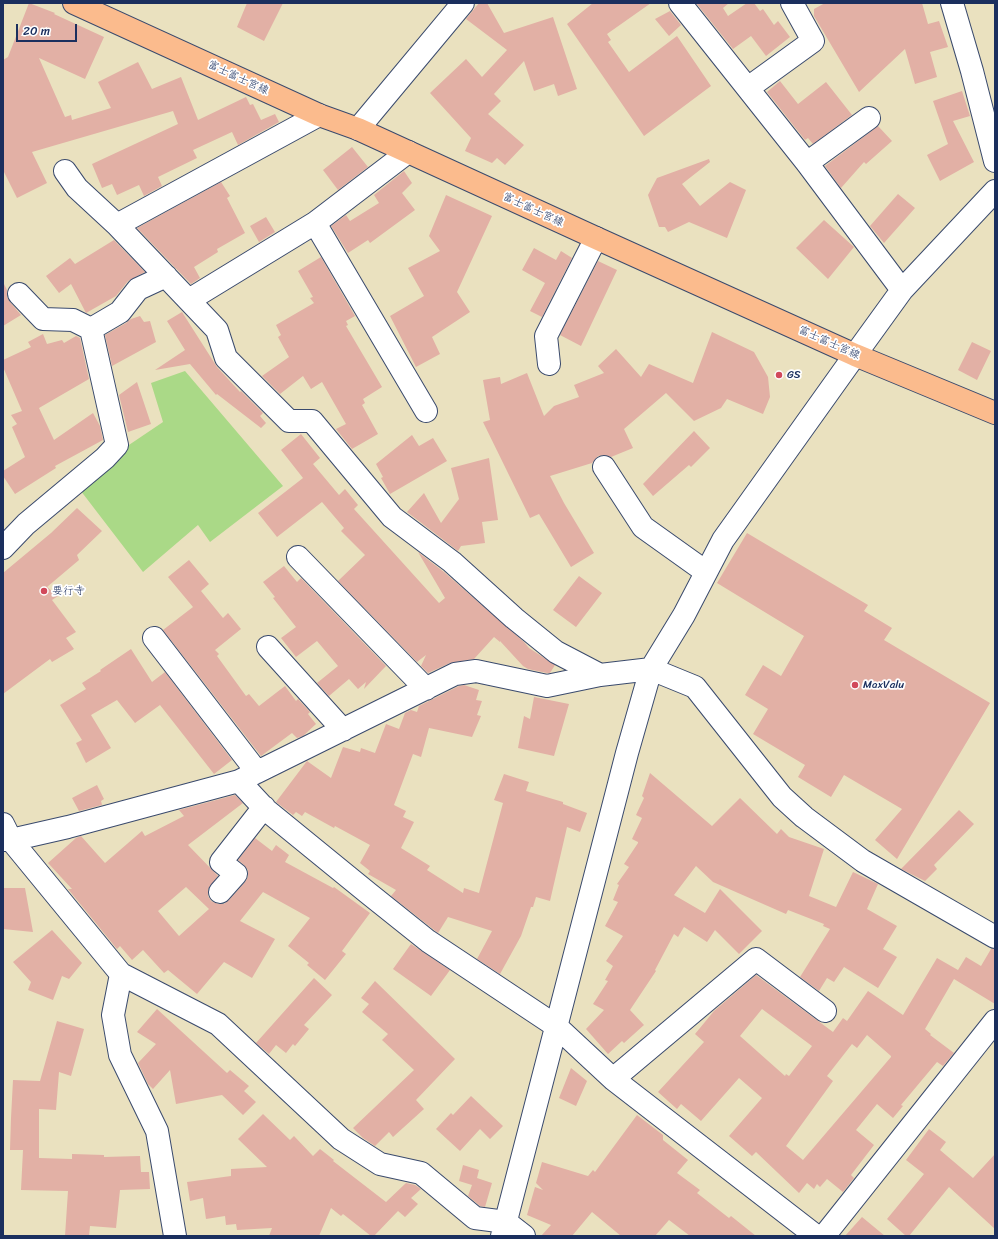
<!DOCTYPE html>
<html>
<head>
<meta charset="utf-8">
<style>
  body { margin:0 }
  #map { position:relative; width:998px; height:1239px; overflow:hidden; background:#eae1bf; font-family:Sriracha,sans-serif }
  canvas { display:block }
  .frame { position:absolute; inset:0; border:4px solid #1b2f5e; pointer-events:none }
  .scale { position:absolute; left:16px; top:24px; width:61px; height:18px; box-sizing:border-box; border:2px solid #1b2f5e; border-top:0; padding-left:5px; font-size:12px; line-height:14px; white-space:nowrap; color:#1b2f5e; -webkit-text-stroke:3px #fff; paint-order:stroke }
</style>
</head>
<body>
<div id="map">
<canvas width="998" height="1239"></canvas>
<div class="frame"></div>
<div class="scale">20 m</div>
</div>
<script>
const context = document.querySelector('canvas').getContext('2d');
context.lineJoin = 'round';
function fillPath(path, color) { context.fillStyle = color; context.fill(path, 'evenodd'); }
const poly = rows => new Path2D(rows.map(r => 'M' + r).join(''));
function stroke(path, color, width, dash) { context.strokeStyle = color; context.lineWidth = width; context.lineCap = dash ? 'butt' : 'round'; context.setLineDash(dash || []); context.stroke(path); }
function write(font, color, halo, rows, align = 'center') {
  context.font = font + ' Sriracha,"Klee One",sans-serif'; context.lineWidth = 3.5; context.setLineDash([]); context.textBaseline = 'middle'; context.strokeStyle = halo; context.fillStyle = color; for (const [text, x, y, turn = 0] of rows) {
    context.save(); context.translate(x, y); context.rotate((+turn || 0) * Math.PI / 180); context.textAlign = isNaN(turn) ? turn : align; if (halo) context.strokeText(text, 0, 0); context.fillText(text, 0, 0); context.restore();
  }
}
const green = poly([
  [185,371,283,486,210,542,198,525,143,572,74,482,163,422,151,383]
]);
const building = poly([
  [29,3,55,13,54,14,104,37,85,79,39,58,65,117,71,115,72,120,111,108,98,82,138,62,152,89,181,77,198,120,246,97,250,105,253,104,261,120,275,114,279,122,238,145,232,132,193,150,197,158,158,177,162,186,144,196,139,185,117,195,112,184,102,188,92,164,178,124,173,111,32,152,47,183,17,198,3,170,3,60,8,57],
  [247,3,283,3,264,41,237,27],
  [479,3,487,3,504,33,553,17,577,89,558,96,554,84,534,91,524,61,494,94,501,101,488,114,524,145,505,165,497,158,492,163,465,151,471,138,430,93,466,59,482,77,507,50,466,19],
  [593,3,651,3,607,34,611,40,608,42,629,72,677,36,711,86,644,136,567,24],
  [696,3,729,3,723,8,728,16,747,3,754,3,760,11,763,9,774,25,778,21,790,37,766,56,751,36,733,49],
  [825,3,922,3,928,24,939,21,948,47,930,52,937,77,915,84,905,49,859,92,814,16,814,9],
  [670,11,681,25,669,36,655,19],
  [780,81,798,104,826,82,852,115,813,144,808,138,805,140,767,92],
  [962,91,970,116,953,121,974,162,940,181,927,155,948,144,933,101],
  [878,126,892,141,866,164,864,162,841,188,825,166],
  [352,147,368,167,338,190,323,170],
  [709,159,710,162,682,184,700,206,730,182,746,190,727,238,689,222,668,232,665,227,659,227,648,195,657,178],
  [404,171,412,183,402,193,415,210,370,243,368,240,348,253,331,226,346,215,350,221,379,203,374,195],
  [221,182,230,196,227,198,245,233,217,249,218,252,194,267,200,278,191,284,137,228],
  [898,194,915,208,884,243,870,226],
  [446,195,492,216,457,292,470,312,432,337,440,354,416,367,390,316,424,296,408,268,440,251,429,236],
  [266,217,275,232,259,242,250,226],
  [824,220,854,247,828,279,796,248],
  [114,240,145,272,128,281,116,296,86,313,71,284,59,293,46,276,70,258,75,264],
  [534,248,556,260,561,251,572,258,542,317,530,311,545,283,522,270],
  [321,257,355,316,346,321,348,325,346,326,382,387,363,399,365,403,362,405,378,434,352,449,336,429,346,424,322,382,311,389,303,376,280,394,262,376,289,357,278,337,281,335,276,325,314,303,310,298,313,297,298,271],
  [598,261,617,270,581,346,560,335],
  [3,282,7,290,7,297,10,302,21,315,3,326],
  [182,312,217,367,240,392,241,391,263,413,260,416,266,423,261,428,217,394,216,395,190,364,155,370,185,350,167,321],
  [140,316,144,322,150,321,156,342,112,366,105,335,126,323,131,319],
  [712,332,754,352,768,377,770,397,763,414,727,399,721,408,694,421,666,393,624,429,633,448,611,457,604,455,598,456,592,463,550,476,564,503,594,553,571,567,539,514,530,518,483,422,490,420,483,380,500,377,501,384,527,373,544,416,554,406,579,397,574,385,604,373,598,366,616,349,641,377,649,364,693,383],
  [43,334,47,344,62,340,64,343,76,336,80,338,89,379,39,408,54,440,93,413,100,426,103,440,55,466,56,468,15,494,3,476,3,471,25,457,12,427,17,424,11,415,22,411,3,367,3,360,31,347,28,342],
  [972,342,991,351,977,380,958,370],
  [137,382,151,424,128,432,119,395],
  [694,431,710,448,691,467,689,465,653,496,643,484],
  [301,434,320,458,313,464,339,495,345,489,358,505,354,509,439,603,445,598,418,552,444,572,524,642,529,648,555,665,550,673,547,673,528,669,523,666,500,641,500,642,494,637,474,659,450,663,428,673,421,666,426,655,417,662,338,581,365,555,341,531,344,528,322,502,277,537,258,513,303,478,281,450],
  [412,435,419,446,433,438,447,461,390,494,381,478,383,477,376,464],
  [489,458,498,520,482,522,485,543,461,546,458,551,407,512,424,493,441,523,459,499,451,468],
  [77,508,102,531,77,555,79,560,47,587,58,596,52,600,76,632,66,638,74,649,52,662,50,659,3,694,3,573,51,533],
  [747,533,868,605,864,611,892,628,884,640,990,703,897,859,875,840,902,809,844,775,831,797,798,777,805,765,753,734,768,709,745,695,763,665,781,676,804,636,717,583],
  [189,560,209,584,201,591,223,618,228,613,241,629,215,650,219,654,217,656,246,696,249,694,259,706,285,686,296,701,298,699,310,712,308,714,316,724,303,736,297,738,292,733,261,756,163,630,193,607,168,577],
  [284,566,297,582,301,578,386,666,364,689,366,682,358,689,349,679,329,696,317,683,338,666,317,641,296,657,281,638,296,627,273,598,275,597,263,582],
  [579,576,602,593,576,627,553,610],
  [131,649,152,682,165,672,232,760,214,774,160,705,135,723,117,700,91,715,111,748,86,763,76,743,82,740,60,705,86,689,82,683,101,671,100,670],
  [464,685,479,690,476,700,482,701,477,715,481,716,472,737,429,728,421,757,413,754,394,805,406,811,403,817,414,822,401,848,430,866,427,870,463,893,464,888,479,893,503,803,494,800,504,774,529,782,526,791,563,802,563,804,587,813,580,832,567,827,550,901,536,897,533,907,531,907,521,936,500,974,477,959,492,931,448,917,438,933,391,896,396,890,368,874,370,871,360,863,370,845,335,826,334,828,305,812,302,816,296,812,293,815,276,802,307,761,331,778,343,747,360,752,361,748,375,753,386,724,399,729,405,713,411,710,417,712,419,706,459,686],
  [534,697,569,704,554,756,518,748,524,716,530,719],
  [650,773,712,826,740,798,777,834,781,829,789,837,824,849,809,896,836,907,853,872,878,884,867,909,897,926,883,949,897,957,878,988,844,967,834,982,827,978,819,991,800,977,830,929,823,926,824,924,788,910,786,914,713,882,696,866,674,895,705,913,720,889,762,931,739,954,715,930,707,942,684,927,678,937,674,934,655,970,656,971,630,1010,644,1025,624,1043,622,1041,608,1054,586,1029,604,1010,593,1004,608,981,605,980,613,966,606,961,623,936,605,926,618,902,613,900,619,885,617,884,629,867,624,864,638,843,638,842,632,839,642,818,636,815,644,798,642,796],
  [97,785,104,799,101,801,102,805,79,811,72,798],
  [235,795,243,803,188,845,218,876,208,889,208,896,211,901,218,904,224,904,229,900,245,882,248,877,248,870,244,865,238,860,255,838,272,851,276,845,289,855,285,862,333,888,334,887,370,913,342,951,346,954,325,980,307,965,309,963,288,946,310,918,263,892,240,921,275,939,252,978,224,962,197,994,168,970,164,973,143,950,132,960,120,946,117,949,68,889,72,889,48,863,76,838,81,836,105,863,142,831,145,836,184,816,179,810],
  [186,887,209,909,179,936,158,911],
  [959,810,974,824,934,865,937,869,925,881,901,869],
  [3,888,25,888,33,932,3,929],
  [52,930,82,963,69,979,62,976,53,1000,28,990,31,982,13,962],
  [411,944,450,970,431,996,393,969],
  [991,949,995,949,995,1004,954,979,925,1029,931,1034,930,1035,954,1053,943,1066,937,1062,901,1105,903,1106,893,1118,877,1104,856,1130,874,1145,851,1175,854,1178,843,1192,827,1179,820,1187,817,1184,814,1189,807,1183,799,1193,756,1152,752,1156,729,1136,762,1098,739,1078,701,1121,681,1104,677,1109,658,1092,704,1042,695,1034,714,1011,756,975,833,1032,843,1018,847,1021,868,991,903,1015,937,958,958,970,966,957,981,966],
  [762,1009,812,1046,789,1076,786,1074,785,1076,740,1036],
  [867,1035,891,1056,891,1057,803,1160,786,1146,833,1081,827,1076,852,1044,857,1048],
  [314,978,332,995,304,1025,309,1029,295,1046,293,1044,286,1053,276,1045,269,1054,256,1043],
  [375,981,455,1059,416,1100,424,1109,393,1137,389,1132,375,1146,363,1138,353,1128,414,1070,382,1040,388,1034,362,1012,369,1004,361,998],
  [157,1009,227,1073,230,1070,249,1086,244,1091,256,1102,243,1115,222,1095,176,1104,170,1070,153,1089,148,1084,138,1063,156,1044,137,1032],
  [57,1021,84,1029,71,1076,59,1072,56,1110,39,1109,39,1158,72,1159,72,1154,104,1155,104,1157,140,1156,141,1172,149,1172,150,1189,120,1190,116,1228,90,1226,89,1236,65,1236,68,1191,21,1190,23,1150,10,1150,11,1118,13,1080,40,1081],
  [571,1068,587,1081,576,1106,559,1098],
  [471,1096,503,1126,490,1139,480,1129,460,1151,436,1129,451,1113,453,1115],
  [263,1114,290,1140,294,1136,313,1156,320,1149,334,1160,333,1161,386,1202,406,1183,415,1185,421,1189,411,1198,418,1204,405,1217,398,1211,374,1236,371,1236,343,1214,341,1216,331,1208,319,1236,269,1236,272,1228,237,1230,236,1224,226,1225,225,1216,206,1219,203,1198,190,1201,187,1182,231,1176,231,1169,267,1167,238,1139],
  [637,1115,663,1135,663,1140,688,1160,677,1173,700,1190,697,1193,729,1218,731,1216,756,1236,690,1236,669,1220,655,1236,621,1236,592,1212,572,1236,541,1236,551,1225,527,1215,535,1187,543,1190,536,1183,542,1162,588,1176,593,1170,595,1172],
  [929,1129,946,1142,940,1150,973,1178,995,1154,995,1229,949,1187,909,1236,906,1236,887,1219,924,1174,906,1160],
  [463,1165,479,1170,477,1178,492,1183,485,1207,480,1206,468,1196,472,1185,459,1181],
  [862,1217,885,1236,845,1236]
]);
const minor = poly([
  [680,3,807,163,902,290],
  [952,3,972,71,995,161],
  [748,88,813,41,792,3],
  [358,129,463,3],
  [807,163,869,118],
  [65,171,77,188,117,225,217,330,226,358,289,421,312,421,392,517,452,562,514,618,556,652,600,675],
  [315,223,426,411],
  [117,225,319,115],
  [189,300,315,223,408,152],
  [91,329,120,312,138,289,166,276],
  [549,364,546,336,596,238],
  [604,467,643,527,706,572],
  [3,548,26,524,105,458,117,445,91,329,73,320,43,319,19,294],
  [298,557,426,689],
  [154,638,257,772],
  [268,647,343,730],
  [239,781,265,809,368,893,428,941,556,1026,613,1079,816,1236],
  [3,824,11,840,121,974,218,1024,341,1139,380,1164,421,1173,475,1218,506,1222,524,1236],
  [3,840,11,840,68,827,239,781,455,674,476,671,547,686,600,675,651,669,695,687,782,797,804,817,863,861,995,937],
  [220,892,236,874,221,862,264,807],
  [121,974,113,1015,120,1055,157,1131,175,1236],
  [613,1079,756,959,825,1011],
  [502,1236,627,753,651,669,684,615,723,540,855,355,902,290,995,191],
  [824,1236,995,1021]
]);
const major = poly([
  [74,3,319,115,358,129,596,238,855,355,995,413]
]);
const markers = [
  [779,375,4,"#d1495b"],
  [44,591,4,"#d1495b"],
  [855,685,4,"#d1495b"]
];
const streetNames = [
  ["富士富士宮線",238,78,25],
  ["富士富士宮線",533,210,25],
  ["富士富士宮線",829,343,24]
];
const poiNames = [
  ["GS",787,375],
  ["要行寺",52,591],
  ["MaxValu",863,685]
];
fillPath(green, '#aad987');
fillPath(building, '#e2b0a5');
stroke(minor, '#3a4a6d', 24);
stroke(major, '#3a4a6d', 24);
stroke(minor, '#fff', 22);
stroke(major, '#fbbb8d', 22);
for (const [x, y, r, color] of markers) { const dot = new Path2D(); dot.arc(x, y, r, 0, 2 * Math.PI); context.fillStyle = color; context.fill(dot); stroke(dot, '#fff', 1.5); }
write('11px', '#1b2f5e', '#fff', streetNames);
write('11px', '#1b2f5e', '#fff', poiNames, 'left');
</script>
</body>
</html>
